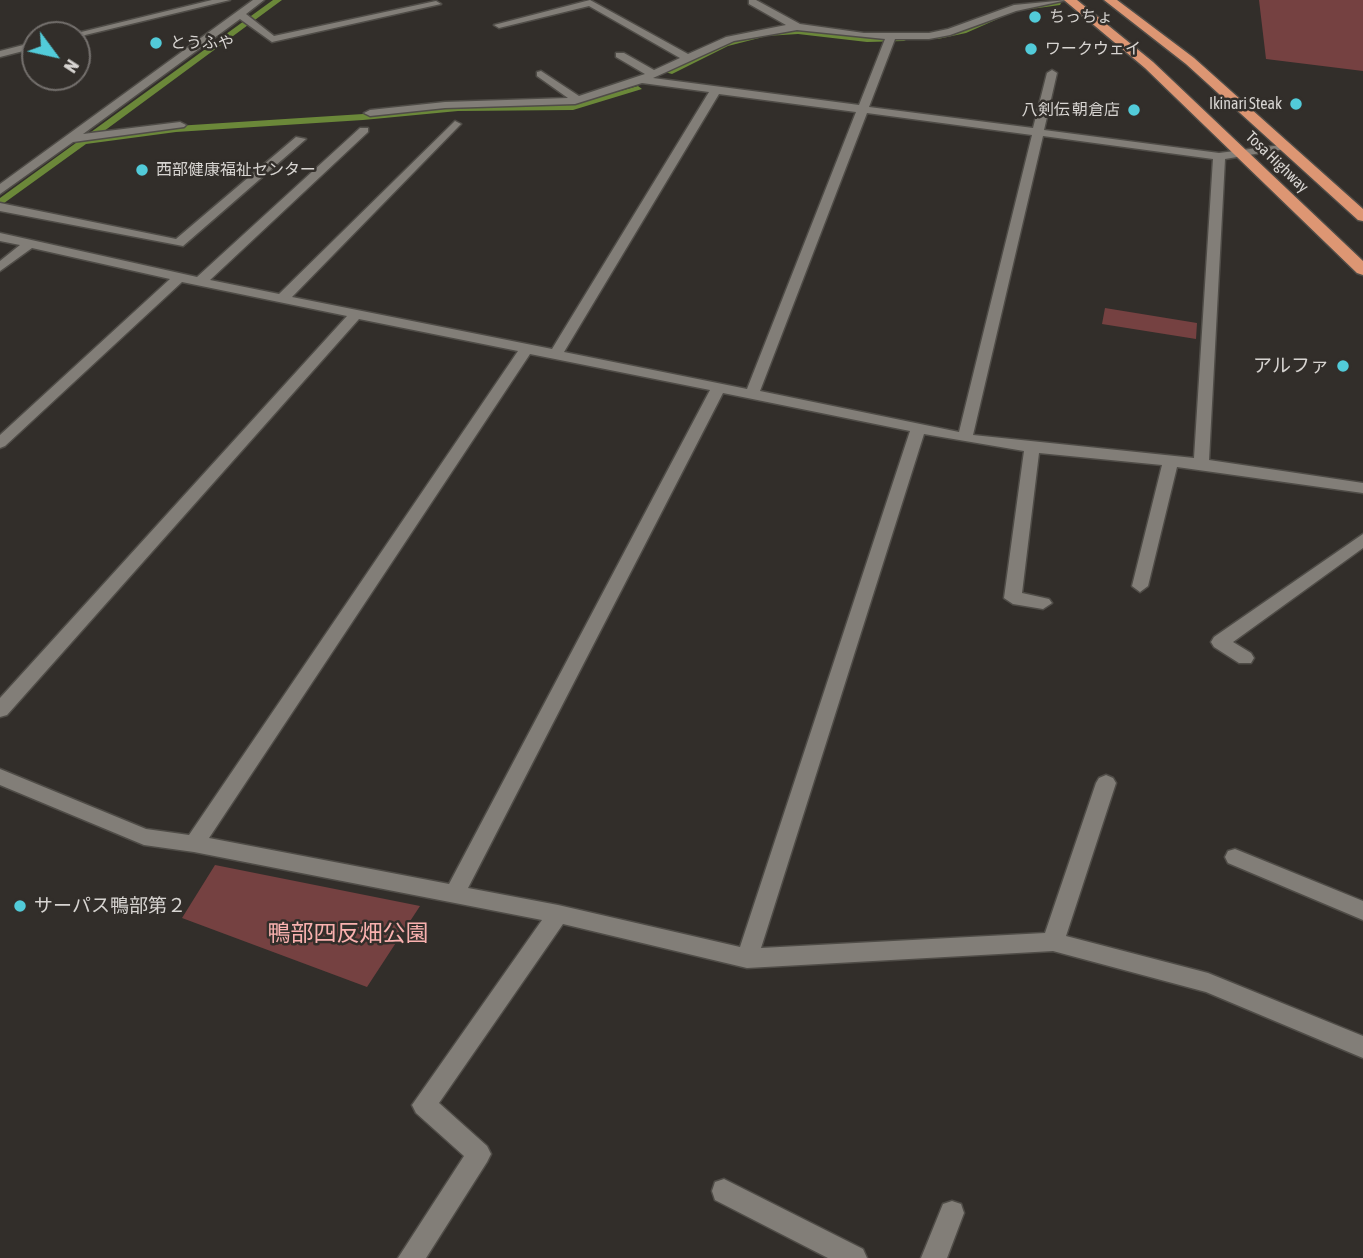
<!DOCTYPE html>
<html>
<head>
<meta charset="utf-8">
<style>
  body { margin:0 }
  #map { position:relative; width:1363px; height:1258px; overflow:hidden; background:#322e2a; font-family:"Asap Condensed",sans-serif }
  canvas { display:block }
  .north { position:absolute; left:21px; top:21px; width:70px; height:70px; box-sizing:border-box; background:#322e2a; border:2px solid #74706d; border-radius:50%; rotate:123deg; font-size:19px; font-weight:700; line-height:28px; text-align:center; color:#d7d4d1 }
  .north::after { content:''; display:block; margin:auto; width:24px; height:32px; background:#52cbd9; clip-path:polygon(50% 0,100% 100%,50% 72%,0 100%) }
</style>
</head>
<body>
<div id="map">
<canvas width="1363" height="1258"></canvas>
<div class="north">N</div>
</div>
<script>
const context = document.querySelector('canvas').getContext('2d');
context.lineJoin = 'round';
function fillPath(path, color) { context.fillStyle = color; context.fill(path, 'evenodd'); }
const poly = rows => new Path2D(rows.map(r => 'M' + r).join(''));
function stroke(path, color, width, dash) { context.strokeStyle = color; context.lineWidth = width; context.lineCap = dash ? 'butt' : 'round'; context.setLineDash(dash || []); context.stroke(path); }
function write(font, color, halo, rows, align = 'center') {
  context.font = font + ' "Asap Condensed","Noto Sans JP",sans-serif'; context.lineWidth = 5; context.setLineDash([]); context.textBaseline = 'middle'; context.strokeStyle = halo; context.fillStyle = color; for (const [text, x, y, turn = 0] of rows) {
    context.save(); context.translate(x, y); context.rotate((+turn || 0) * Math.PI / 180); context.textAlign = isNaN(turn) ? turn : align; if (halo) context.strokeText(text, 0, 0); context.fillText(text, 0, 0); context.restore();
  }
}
const green = poly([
  [1259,0,1363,0,1363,71,1266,59],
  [1105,308,1197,323,1196,339,1102,324],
  [215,865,420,906,367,987,182,918]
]);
const stream = poly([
  [273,0,282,0,96,137,176,126,363,114,458,105,573,104,638,86,642,89,573,110,458,111,363,120,176,132,86,144,0,206,0,198,273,0],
  [1057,1,1061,3,1060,5,1024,10,1020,8,1057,1],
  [1002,12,1009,14,966,33,938,39,934,37,1002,12],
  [798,30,867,38,904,37,908,39,904,41,867,42,798,34,767,36,728,46,672,74,665,72,722,42,767,32,798,30]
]);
const minor = poly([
  [212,0,230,0,77,37,77,35,69,35,212,0],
  [253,0,264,0,246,14,274,36,436,1,441,4,272,42,240,19,83,134,180,122,186,125,184,127,73,142,0,194,0,184,253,0],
  [590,0,688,54,726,37,786,25,749,4,749,0,756,0,800,24,864,33,929,33,948,29,1014,5,1067,0,1016,11,950,35,929,39,895,39,869,107,1033,128,1047,73,1052,70,1057,73,1044,130,1219,153,1289,144,1289,148,1285,149,1225,159,1209,460,1363,483,1363,493,1177,467,1148,586,1140,592,1132,586,1162,465,1039,453,1022,593,1049,599,1052,603,1043,609,1013,604,1004,598,1024,451,924,434,761,948,1045,933,1096,783,1099,778,1106,775,1113,778,1116,783,1066,936,1208,973,1363,1036,1363,1058,1206,992,1053,951,747,968,563,924,439,1103,487,1146,491,1154,487,1162,426,1258,398,1258,464,1156,416,1113,412,1105,542,920,194,852,144,845,0,785,0,769,146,829,189,835,518,351,359,319,7,715,0,717,0,698,347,316,182,282,5,446,0,448,0,435,170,279,32,248,0,271,0,261,20,245,0,241,0,233,197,277,360,128,368,128,368,132,210,280,279,294,455,121,461,124,459,126,292,297,552,349,709,92,642,83,575,104,445,108,370,116,364,113,370,110,445,102,568,98,537,76,537,72,541,71,579,96,645,74,616,57,616,53,624,53,654,70,680,58,589,6,499,28,494,25,590,0],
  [797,30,885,39,859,105,653,78,734,41,797,30],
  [719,94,856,112,747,389,564,352,719,94],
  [867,113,1032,135,959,432,760,391,867,113],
  [1043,136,1213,159,1194,458,973,435,1043,136],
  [530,354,710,390,449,884,209,838,530,354],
  [723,393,910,431,740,947,558,905,468,888,723,393],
  [35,42,35,48,0,57,0,51,35,42],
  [296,137,306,139,183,246,0,211,0,203,176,239,296,137],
  [1363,534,1363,548,1233,642,1251,653,1254,658,1251,663,1239,663,1214,647,1211,642,1214,637,1363,534],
  [1235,849,1363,901,1363,920,1228,863,1225,857,1228,851,1235,849],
  [724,1179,863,1249,867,1258,828,1258,715,1200,712,1191,715,1182,724,1179],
  [952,1201,961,1204,964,1213,947,1258,921,1258,943,1204,952,1201]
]);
const highway = poly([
  [1064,0,1077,0,1153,62,1363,261,1363,275,1357,273,1145,68,1064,0],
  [1104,0,1117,0,1194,58,1363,209,1363,221,1358,220,1186,64,1104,0]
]);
const markers = [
  [1035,17,7,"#52cbd9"],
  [156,43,7,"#52cbd9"],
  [1031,49,7,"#52cbd9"],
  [1296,104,7,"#52cbd9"],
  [1134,110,7,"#52cbd9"],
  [142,170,7,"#52cbd9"],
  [1343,366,7,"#52cbd9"],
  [20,906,7,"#52cbd9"]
];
const farPoinames = [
  ["ちっちょ",1049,17],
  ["とうふや",170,43],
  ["ワークウェイ",1045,49],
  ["Ikinari Steak",1282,104,"right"],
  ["八剣伝 朝倉店",1120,110,"right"],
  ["西部健康福祉センター",156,170]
];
const farStreetnames = [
  ["Tosa Highway",1277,162,44]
];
const poiNames = [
  ["アルファ",1329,366],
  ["サーパス鴨部第２",34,906,"left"]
];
const nearParknames = [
  ["鴨部四反畑公園",348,934]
];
fillPath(green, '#754141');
fillPath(stream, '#6b8839');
stroke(minor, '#4f4c47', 3);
stroke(highway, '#4f4c47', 3);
fillPath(minor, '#827e78');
fillPath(highway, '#dd9673');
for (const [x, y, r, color] of markers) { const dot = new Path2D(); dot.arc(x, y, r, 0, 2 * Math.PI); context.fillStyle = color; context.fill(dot); stroke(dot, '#322e2a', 2.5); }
write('16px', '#d7d4d1', '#322e2a', farPoinames, 'left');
write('16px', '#d7d4d1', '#322e2a', farStreetnames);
write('19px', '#d7d4d1', '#322e2a', poiNames, 'right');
write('23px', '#f9b1af', '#322e2a', nearParknames);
</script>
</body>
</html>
